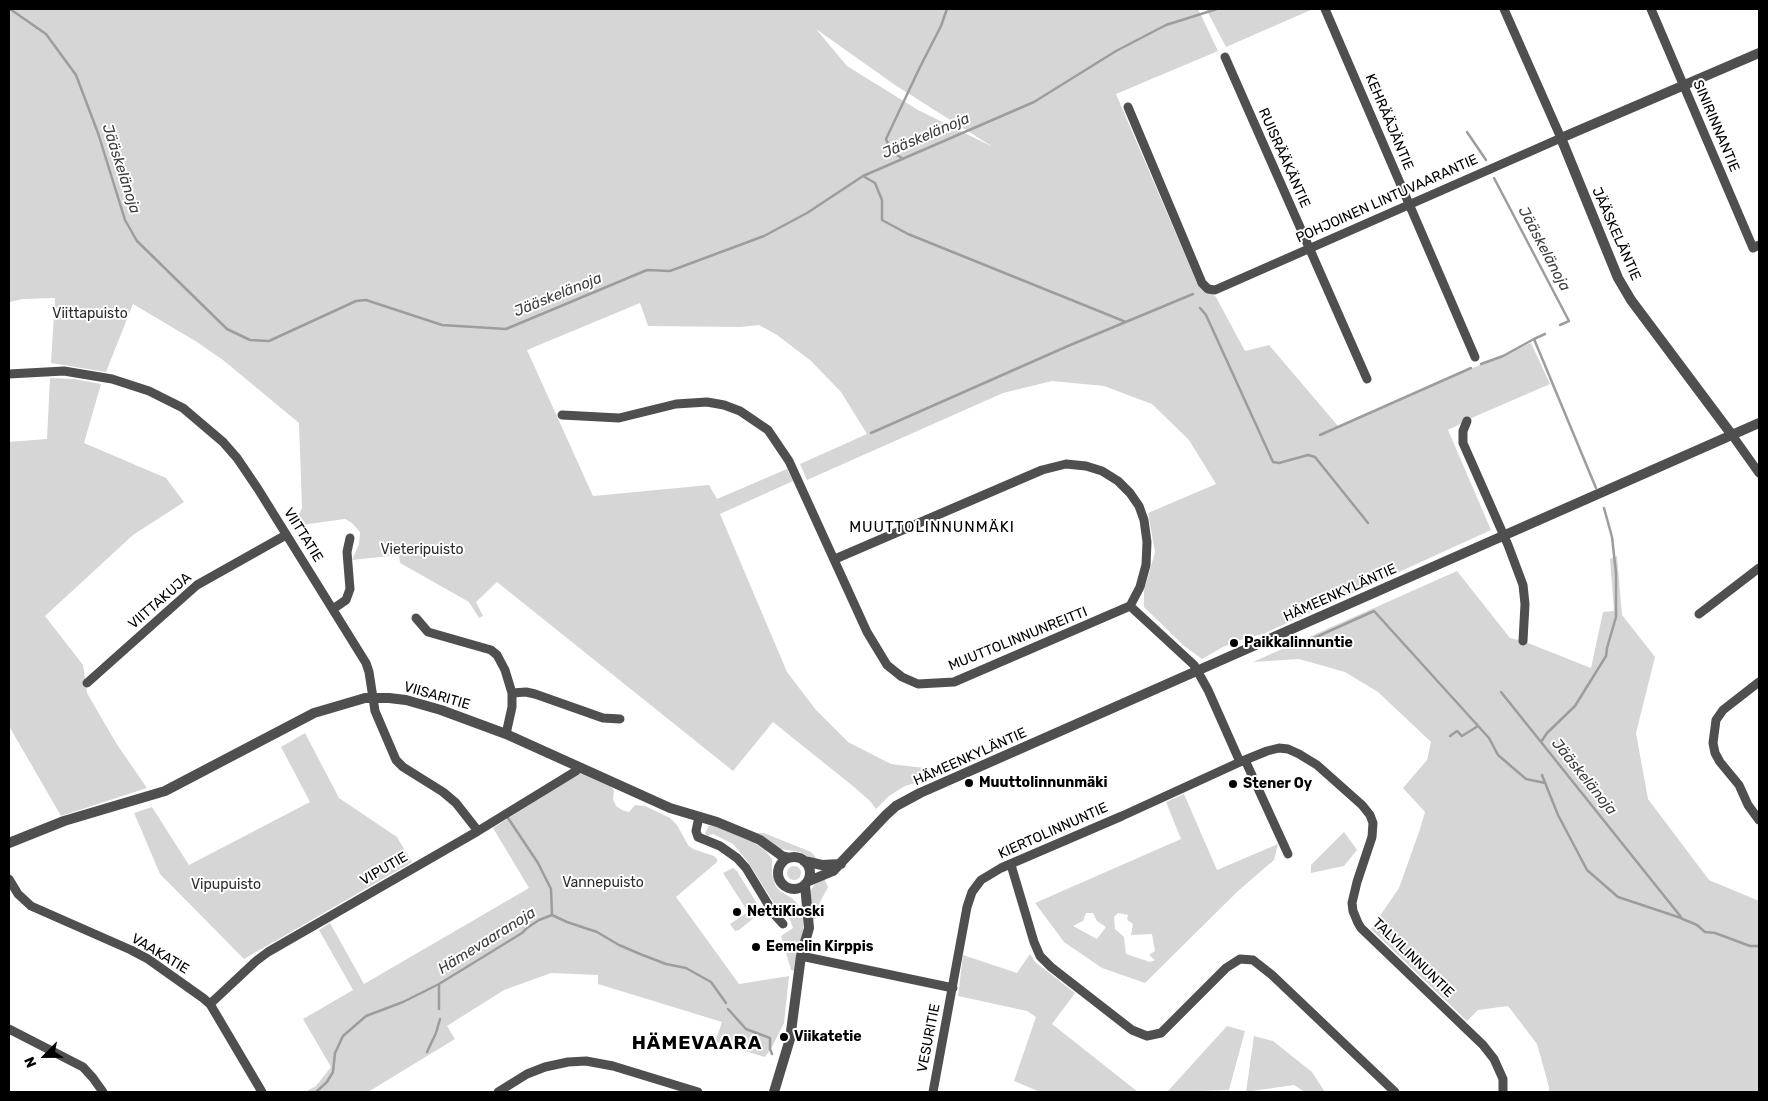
<!DOCTYPE html>
<html>
<head>
<meta charset="utf-8">
<style>
  body { margin:0 }
  #map { position:relative; width:1768px; height:1101px; overflow:hidden; background:#fff; font-family:Rubik,sans-serif }
  canvas { display:block }
  .frame { position:absolute; inset:0; border:10px solid #000; pointer-events:none }
  .north { position:absolute; left:20px; top:1031px; width:50px; height:50px; -webkit-text-stroke:4px #fff; paint-order:stroke; rotate:247deg; font-size:14px; font-weight:700; line-height:20px; text-align:center; color:#000 }
  .north::after { content:''; display:block; margin:auto; width:18px; height:22px; background:#000; clip-path:polygon(50% 0,100% 100%,50% 72%,0 100%) }
</style>
</head>
<body>
<div id="map">
<canvas width="1768" height="1101"></canvas>
<div class="frame"></div>
<div class="north">N</div>
</div>
<script>
const context = document.querySelector('canvas').getContext('2d');
context.lineJoin = 'round';
function fillPath(path, color) { context.fillStyle = color; context.fill(path, 'evenodd'); }
const poly = rows => new Path2D(rows.map(r => 'M' + r).join(''));
function stroke(path, color, width, dash) { context.strokeStyle = color; context.lineWidth = width; context.lineCap = dash ? 'butt' : 'round'; context.setLineDash(dash || []); context.stroke(path); }
function write(font, color, halo, rows, align = 'center') {
  context.font = font + ' Rubik,sans-serif'; context.lineWidth = 4; context.setLineDash([]); context.textBaseline = 'middle'; context.strokeStyle = halo; context.fillStyle = color; for (const [text, x, y, turn = 0] of rows) {
    context.save(); context.translate(x, y); context.rotate((+turn || 0) * Math.PI / 180); context.textAlign = isNaN(turn) ? turn : align; if (halo) context.strokeText(text, 0, 0); context.fillText(text, 0, 0); context.restore();
  }
}
const green = poly([
  [9,9,1198,9,1218,51,1116,94,1197,283,1216,297,1245,351,1269,345,1338,426,1531,343,1550,384,1476,416,1448,430,1491,530,1263,634,1246,638,1223,647,1202,659,1183,645,1144,607,1144,591,1155,552,1148,513,1216,484,1189,440,1152,404,1104,386,1052,381,1003,393,807,480,800,464,867,434,841,392,811,361,777,335,759,325,740,327,648,326,640,303,527,350,593,496,709,485,717,499,787,469,793,481,720,514,787,672,816,710,848,742,891,764,940,770,939,776,905,786,889,796,876,809,870,801,854,787,773,722,733,771,497,582,476,602,483,616,479,618,469,602,400,563,399,555,352,560,359,544,360,532,352,523,345,519,294,526,287,518,298,516,302,508,299,423,223,360,197,342,133,304,106,372,51,363,55,298,23,299,9,302],
  [816,29,895,85,993,147,918,110,847,66],
  [1206,9,1313,9,1226,47],
  [50,378,74,379,101,384,84,443,166,478,184,502,133,535,45,616,83,665,87,693,116,743,147,788,61,816,9,726,9,442,47,439],
  [1617,556,1622,615,1655,657,1636,733,1648,799,1709,880,1759,901,1759,1092,1549,1092,1549,1087,1537,1044,1508,1006,1478,1010,1467,1021,1371,929,1399,888,1420,829,1425,812,1403,788,1427,760,1431,742,1378,692,1345,672,1299,659,1253,662,1457,571,1510,638,1523,641,1591,668,1603,612,1614,611,1610,559],
  [305,733,339,798,397,837,412,862,244,959,160,874,134,813,152,807,189,865,310,802,281,747],
  [580,772,611,787,614,790,613,799,616,806,622,810,629,812,635,805,645,806,670,818,677,825,688,845,693,849,714,856,717,859,717,862,676,897,739,984,789,976,784,1023,772,1047,765,1057,715,1042,722,1022,598,984,598,975,551,973,504,990,447,1026,455,1039,368,1092,305,1092,316,1086,331,1067,303,1019,353,990,319,930,330,923,364,984,529,888,493,828],
  [1184,794,1217,870,1278,844,1274,860,1238,891,1145,983,1102,968,1064,942,1035,903,1181,839,1166,802],
  [1086,913,1093,913,1097,921,1106,927,1097,939,1073,926,1083,921],
  [1118,913,1128,915,1127,920,1133,924,1131,935,1152,934,1155,951,1149,955,1155,960,1150,962,1126,954,1124,937,1115,929,1114,917],
  [709,826,715,826,751,841,765,850,772,859,772,874,776,887,780,891,790,897,796,902,800,908,803,920,803,930,795,971,791,970,781,936,793,928,788,915,777,908,748,862,733,844,713,834,707,836,705,833],
  [1344,832,1357,850,1344,866,1311,873,1311,865],
  [756,833,764,833,811,852,817,859,816,861,800,852,780,849],
  '787 873a7 7 0 1 1 14 0a7 7 0 1 1-14 0Z',
  [733,868,737,871,759,907,756,915,749,922,739,930,735,931,730,924,748,912,723,873],
  [824,878,828,887,818,906,816,919,813,919,810,901,811,890,815,884],
  [1030,954,1035,962,1075,993,1052,1024,1138,1092,1040,1092,1014,1081,1036,1017,1027,1011,958,996,963,955,1017,973],
  [1227,1026,1245,1031,1229,1090,1167,1092],
  [1254,1036,1273,1041,1312,1072,1325,1092,1305,1092,1294,1085,1246,1092]
]);
const stream = poly([
  [10,9,46,34,76,75,98,133,125,220,137,241,227,329,250,340,269,341,356,301,366,300,442,325,506,329,647,270,670,271,764,236,807,213,863,176,1034,102,1116,51,1166,25,1217,9],
  [1467,132,1486,160],
  [903,159,891,151,886,139,920,67,941,26,947,9],
  [863,176,875,183,882,200,882,220,908,234,1126,322],
  [1494,178,1569,321,1560,325],
  [1200,308,1206,315,1273,462,1279,463,1308,455,1315,457,1368,523],
  [1545,334,1534,339,1596,488],
  [1481,364,1503,356,1534,339],
  [871,433,1068,346,1193,294],
  [1320,435,1471,368],
  [1314,638,1374,611,1489,738,1498,755,1526,779,1545,783],
  [1291,648,1307,640],
  [1501,692,1681,917],
  [1450,736,1457,731,1462,736,1478,726],
  [1541,742,1547,733,1575,706,1606,656,1607,648,1616,617,1616,573,1612,537,1604,508],
  [1542,775,1558,815,1587,870,1618,897,1678,917,1697,925,1705,932,1715,933,1750,946,1759,946],
  [508,818,538,863,551,889,552,915],
  [439,1009,439,984],
  [728,1009,746,1029,770,1038,770,1049,772,1054],
  [427,1052,436,1033,440,1019],
  [316,1092,327,1082,333,1072,335,1053,343,1036,366,1016,403,1002,439,984,522,933,527,928,539,920,552,915,567,922,597,932,619,945,640,954,666,964,686,968,711,982,726,1003]
]);
const minor = poly([
  [1325,9,1475,357],
  [1651,9,1753,248,1759,245],
  [1225,57,1367,379],
  [1128,107,1202,283,1208,289,1215,290,1561,138,1504,9],
  [9,374,64,371,112,379,149,391,183,408,223,442,237,458,258,489,366,663,369,672,375,711,396,760,403,767,443,792,456,803,478,831],
  [562,415,619,418,676,404,707,402,724,405,740,411,768,430,789,461,867,632,887,665,902,677,918,684,954,682,1130,606],
  [1467,421,1463,431,1463,443,1508,545,1523,585,1525,604,1523,641],
  [1732,435,1759,473],
  [835,559,1042,470,1066,464,1086,466,1102,471,1118,481,1130,493,1139,506,1144,520,1147,542,1146,565,1140,587,1130,606,1194,665,1208,690,1240,762],
  [333,609,346,600,350,589,347,552,350,538],
  [1699,614,1759,568],
  [416,618,428,632,491,650,497,655,505,670,512,693,512,707,506,734],
  [1759,682,1723,710,1716,720,1713,743,1715,753,1720,762,1739,785,1748,805,1759,820],
  [87,683,197,585,286,535],
  [512,693,526,692,535,694,603,718,620,719],
  [1245,760,1288,854],
  [699,817,696,831,698,837,720,846,737,858,746,868,774,914,783,924],
  [1011,865,1034,942,1040,956,1051,967,1132,1030,1147,1036,1161,1033,1226,968,1240,959,1253,960,1272,975,1395,1092],
  [9,879,18,894,31,906,131,950,148,959,203,998,210,1004,262,1092],
  [801,956,953,988],
  [210,1004,256,961,268,952,478,831,576,771,578,767],
  [9,1029,83,1067,93,1078,103,1092],
  [498,1092,527,1074,545,1067,568,1062,586,1061,613,1066,698,1092],
  [933,1092,967,907,972,892,981,880,1001,868,1122,816,1240,762,1267,751,1279,748,1288,749,1299,754,1317,765,1362,805,1370,815,1373,823,1372,837,1357,882,1352,903,1353,911,1358,923,1361,928,1483,1045,1494,1059,1503,1079,1503,1092]
]);
const tertiary = poly([
  [1732,435,1631,300,1618,278,1561,138,1759,53],
  [9,843,64,821,165,791,314,713,365,698,389,698,406,700,441,710,506,734,670,808,717,822,751,836,760,840,782,856,789,858],
  '778 873a16 16 0 1 1 32 0a16 16 0 1 1-32 0Z',
  [804,861,822,865,841,864],
  [809,881,833,871,886,815,896,806,920,793,1759,423],
  [774,1092,790,1039,801,956,809,928,805,885]
]);
const markers = [
  [1234,643,5,"#000"],
  [969,783,5,"#000"],
  [1233,784,5,"#000"],
  [737,912,5,"#000"],
  [756,947,5,"#000"],
  [784,1037,5,"#000"]
];
const streetNames = [
  ["KEHRÄÄJÄNTIE",1389,122,67],
  ["SINIRINNANTIE",1716,126,67],
  ["RUISRÄÄKÄNTIE",1284,158,66],
  ["POHJOINEN LINTUVAARANTIE",1387,199,-24],
  ["JÄÄSKELÄNTIE",1616,234,66],
  ["VIITTATIE",303,535,58],
  ["HÄMEENKYLÄNTIE",1340,593,-24],
  ["VIITTAKUJA",160,601,-41],
  ["MUUTTOLINNUNREITTI",1018,639,-22],
  ["VIISARITIE",437,696,16],
  ["HÄMEENKYLÄNTIE",970,757,-24],
  ["KIERTOLINNUNTIE",1053,831,-24],
  ["VIPUTIE",384,869,-30],
  ["VAAKATIE",160,954,31],
  ["TALVILINNUNTIE",1413,958,44],
  ["VESURITIE",929,1038,-79]
];
const parkNames = [
  ["Viittapuisto",90,314],
  ["Vieteripuisto",422,550],
  ["Vannepuisto",603,883],
  ["Vipupuisto",226,885]
];
const poiNames = [
  ["Paikkalinnuntie",1244,643],
  ["Muuttolinnunmäki",979,783],
  ["Stener Oy",1243,784],
  ["NettiKioski",747,912],
  ["Eemelin Kirppis",766,947],
  ["Viikatetie",794,1037]
];
const waterNames = [
  ["Jääskelänoja",926,136,-23],
  ["Jääskelänoja",121,169,72],
  ["Jääskelänoja",1544,249,62],
  ["Jääskelänoja",558,295,-22],
  ["Jääskelänoja",1584,777,51],
  ["Hämevaaranoja",487,941,-32]
];
const neighbourhoodNames = [
  ["MUUTTOLINNUNMÄKI",932,528]
];
const districtNames = [
  ["HÄMEVAARA",697,1044]
];
fillPath(green, '#d6d6d6');
stroke(stream, '#9d9d9d', 2.5);
stroke(minor, '#4f4f4f', 9);
stroke(tertiary, '#4f4f4f', 10);
for (const [x, y, r, color] of markers) { const dot = new Path2D(); dot.arc(x, y, r, 0, 2 * Math.PI); context.fillStyle = color; context.fill(dot); stroke(dot, '#fff', 2); }
write('14px', '#000', '#fff', streetNames);
write('14px', '#2d2d2d', '#fff', parkNames);
write('bold 14px', '#000', '#fff', poiNames, 'left');
write('italic 15px', '#3e3e3e', '#fff', waterNames);
context.letterSpacing = '1px';
write('15px', '#000', '#fff', neighbourhoodNames);
context.letterSpacing = '0px';
context.letterSpacing = '1px';
write('bold 19px', '#000', '#fff', districtNames);
context.letterSpacing = '0px';
</script>
</body>
</html>
